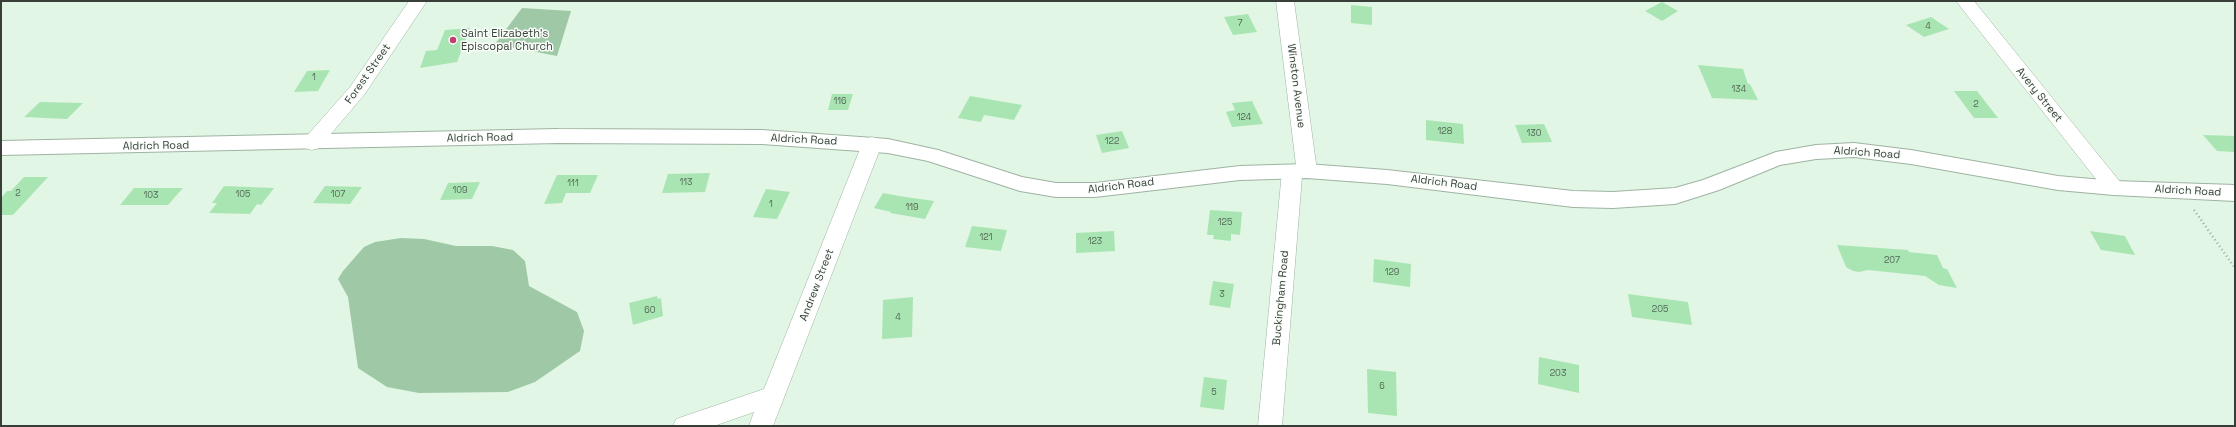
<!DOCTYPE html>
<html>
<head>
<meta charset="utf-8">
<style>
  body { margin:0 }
  #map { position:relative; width:2236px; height:427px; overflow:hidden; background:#e1f6e4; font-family:"Space Grotesk",sans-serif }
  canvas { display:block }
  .frame { position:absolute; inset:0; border:2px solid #373f38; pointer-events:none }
</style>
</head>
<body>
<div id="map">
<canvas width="2236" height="427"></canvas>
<div class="frame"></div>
</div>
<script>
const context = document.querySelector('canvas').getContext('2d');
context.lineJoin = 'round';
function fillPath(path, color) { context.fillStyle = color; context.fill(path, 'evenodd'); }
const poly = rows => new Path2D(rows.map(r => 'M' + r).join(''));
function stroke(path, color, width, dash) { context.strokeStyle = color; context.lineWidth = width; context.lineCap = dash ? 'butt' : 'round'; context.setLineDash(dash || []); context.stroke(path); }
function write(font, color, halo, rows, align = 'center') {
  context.font = font + ' "Space Grotesk",sans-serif'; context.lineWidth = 3; context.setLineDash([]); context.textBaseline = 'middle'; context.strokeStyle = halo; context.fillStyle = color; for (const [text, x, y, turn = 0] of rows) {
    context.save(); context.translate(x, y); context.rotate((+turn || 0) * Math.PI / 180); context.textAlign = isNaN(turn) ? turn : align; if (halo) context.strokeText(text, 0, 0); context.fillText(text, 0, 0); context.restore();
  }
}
const green = poly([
  [522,8,571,11,557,56,495,44],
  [401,238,424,239,456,246,492,246,513,250,525,261,529,286,577,312,584,331,580,351,535,382,508,392,419,393,387,387,358,368,348,297,338,279,343,271,364,247,375,242]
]);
const building = poly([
  [1662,2,1678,11,1662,21,1645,11],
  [1351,5,1372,7,1372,25,1351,23],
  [1248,14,1257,32,1233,35,1224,17],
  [1931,17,1949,29,1924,37,1906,25],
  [470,28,457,62,420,68,426,51,437,50,445,30],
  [1698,65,1743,69,1748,84,1750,84,1758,100,1712,98],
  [330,70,318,91,294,92,307,71],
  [1954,91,1977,91,1998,118,1974,118],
  [832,94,853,94,848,110,828,110],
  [970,96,1022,105,1014,120,984,115,981,122,958,118],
  [1252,101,1263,124,1232,127,1226,112,1235,110,1232,103],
  [40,102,83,103,67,119,24,117],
  [1426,120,1463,124,1464,144,1426,140],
  [1544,124,1552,142,1522,143,1515,125],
  [1122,131,1129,148,1102,153,1096,135],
  [2203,135,2235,136,2235,152,2217,151],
  [710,173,705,192,662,193,668,174],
  [557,175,598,175,590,193,566,193,562,203,544,204],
  [24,177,48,177,13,215,1,215,1,198,7,191,11,191],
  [480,182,472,199,440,200,448,183],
  [224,186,274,188,261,205,257,204,250,214,209,213,217,203,212,203],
  [325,186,362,187,350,204,313,203],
  [134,188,183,188,168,205,120,205],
  [766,189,790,192,777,219,753,217],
  [883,193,899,196,934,201,925,219,890,213,891,212,874,208],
  [1210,210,1242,212,1240,235,1231,234,1231,241,1213,239,1214,235,1207,235],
  [972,226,1007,230,1001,251,965,247],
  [1114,231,1115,251,1076,253,1076,233],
  [2090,231,2125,236,2135,255,2101,250],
  [1837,245,1908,250,1909,252,1937,255,1943,268,1947,269,1957,288,1939,285,1925,276,1868,270,1859,272,1853,271,1846,267],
  [1374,259,1411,264,1410,287,1373,282],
  [1213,281,1234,284,1230,308,1209,305],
  [1628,294,1688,302,1692,325,1632,317],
  [657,296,658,299,661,298,663,316,633,325,629,303],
  [913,297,912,337,882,339,883,300],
  [1539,357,1579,365,1579,393,1538,384],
  [1367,369,1396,372,1397,416,1368,413],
  [1204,377,1227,380,1224,410,1200,407]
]);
const path = poly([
  [2194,210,2235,268]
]);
const minor = poly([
  [409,1,427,1,364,95,319,148,312,150,305,148,302,143,305,138,350,87,409,1],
  [1276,1,1294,1,1317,171,1314,176,1307,178,1302,176,1282,426,1258,426,1282,171,1285,166,1296,165,1276,1],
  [1956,1,1974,1,2121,183,2124,188,2121,193,2114,195,2107,193,1956,1],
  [872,137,879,139,882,144,773,426,749,426,754,412,714,426,673,426,676,419,764,389,862,144,865,139,872,137]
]);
const tertiary = poly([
  [558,129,762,130,888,139,938,150,1022,177,1056,183,1095,183,1240,166,1307,164,1387,170,1573,191,1613,192,1675,188,1703,180,1776,152,1816,145,1854,143,1911,150,2058,176,2114,181,2235,185,2235,201,2114,195,2058,190,1911,164,1854,157,1816,159,1780,165,1719,190,1675,204,1613,208,1573,207,1387,184,1307,178,1240,180,1095,197,1056,197,1020,191,928,161,888,153,762,144,558,143,1,155,1,141,558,129]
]);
const markers = [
  [453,40,4,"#c63c74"]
];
const numberNames = [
  ["7",1240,24],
  ["4",1928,27],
  ["1",314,78],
  ["134",1739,90],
  ["116",840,102],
  ["2",1976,105],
  ["124",1244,118],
  ["128",1445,132],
  ["130",1534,134],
  ["122",1112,142],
  ["113",686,183],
  ["111",573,184],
  ["109",460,191],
  ["2",18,194],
  ["105",243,195],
  ["107",338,195],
  ["103",151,196],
  ["1",771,205],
  ["119",912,208],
  ["125",1225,223],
  ["121",986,238],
  ["123",1095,242],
  ["207",1892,261],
  ["129",1392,273],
  ["3",1222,295],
  ["205",1660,310],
  ["60",650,311],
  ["4",898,318],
  ["203",1558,374],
  ["6",1382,387],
  ["5",1214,393]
];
const poiNames = [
  ["Saint Elizabeth's",461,34],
  ["Episcopal Church",461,47]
];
const streetNames = [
  ["Forest Street",368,74,-55],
  ["Winston Avenue",1296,86,83],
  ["Avery Street",2039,95,51],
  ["Aldrich Road",480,138,-1],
  ["Aldrich Road",804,140,3],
  ["Aldrich Road",156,146,-1],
  ["Aldrich Road",1867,153,4],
  ["Aldrich Road",1444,183,7],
  ["Aldrich Road",1121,186,-7],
  ["Aldrich Road",2188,191,3],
  ["Andrew Street",817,285,-69],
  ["Buckingham Road",1281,298,-85]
];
fillPath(green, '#9fc9a6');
fillPath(building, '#a9e5b3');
stroke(minor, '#9fb3a2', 1);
stroke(tertiary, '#9fb3a2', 2);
stroke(path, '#9cab9e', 2.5, [1, 3]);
fillPath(minor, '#fff');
fillPath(tertiary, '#fff');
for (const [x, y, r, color] of markers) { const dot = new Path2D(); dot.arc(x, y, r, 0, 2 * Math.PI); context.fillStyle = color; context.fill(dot); stroke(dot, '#fafefa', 1.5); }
write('9px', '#546857', null, numberNames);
write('11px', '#373f38', '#fafefa', poiNames, 'left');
write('11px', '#373f38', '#fafefa', streetNames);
</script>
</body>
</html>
